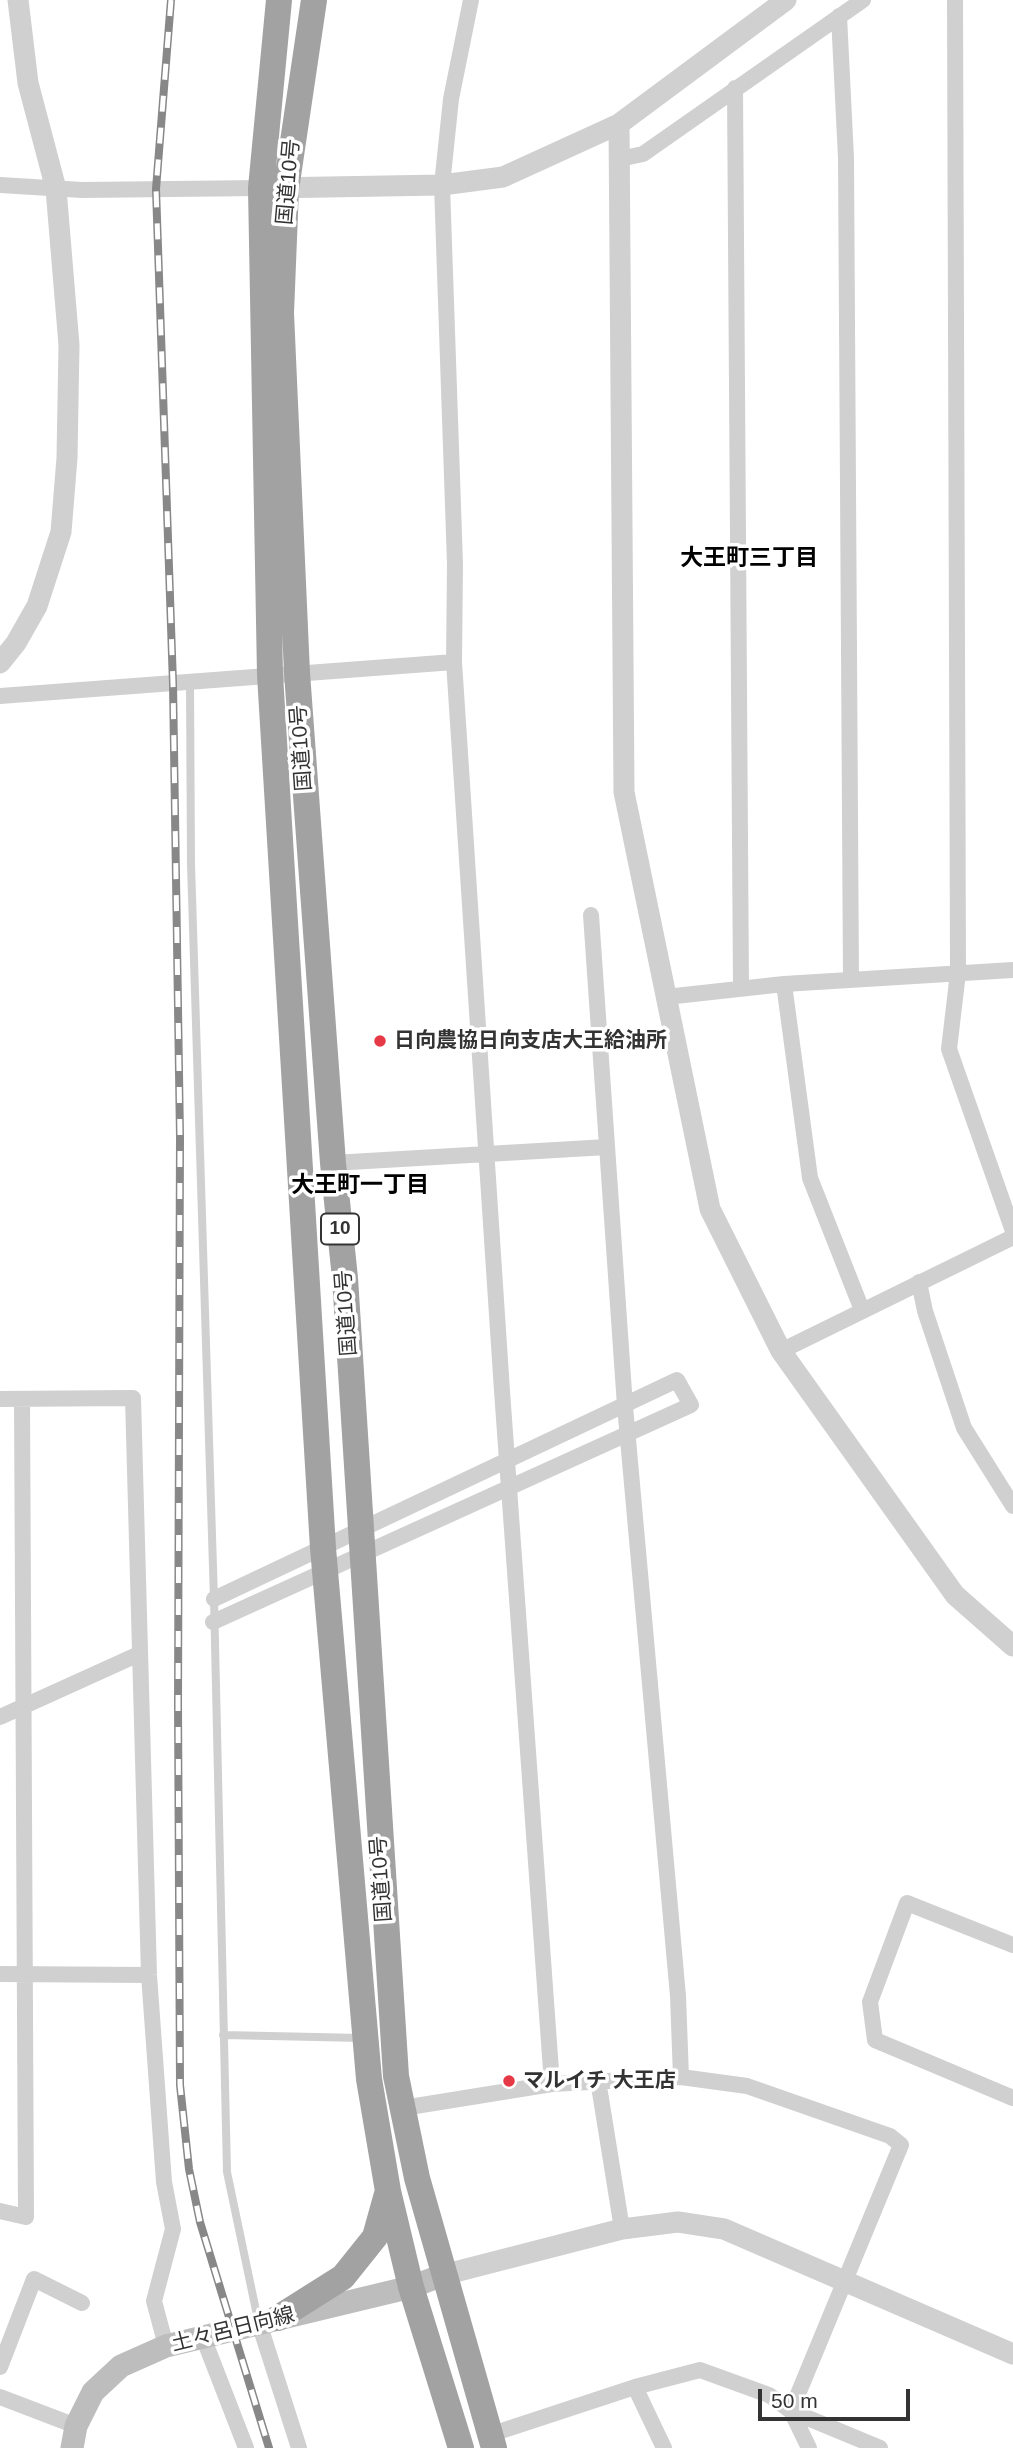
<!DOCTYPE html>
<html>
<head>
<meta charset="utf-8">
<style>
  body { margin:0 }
  #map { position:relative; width:1013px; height:2448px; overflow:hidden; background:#fff; font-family:Helvetica,sans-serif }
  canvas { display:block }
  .scale { position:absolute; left:758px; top:2389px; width:152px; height:32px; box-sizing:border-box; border:4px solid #333; border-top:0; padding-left:9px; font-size:21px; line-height:24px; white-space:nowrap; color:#333; -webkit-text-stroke:5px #fff; paint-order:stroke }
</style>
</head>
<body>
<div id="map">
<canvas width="1013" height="2448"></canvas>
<div class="scale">50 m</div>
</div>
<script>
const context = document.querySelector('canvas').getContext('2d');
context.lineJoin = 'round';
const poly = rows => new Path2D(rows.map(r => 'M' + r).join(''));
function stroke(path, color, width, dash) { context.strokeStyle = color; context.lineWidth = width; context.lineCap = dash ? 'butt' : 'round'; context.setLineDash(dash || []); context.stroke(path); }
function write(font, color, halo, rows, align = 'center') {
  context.font = font + ' Helvetica,"Noto Sans JP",sans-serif'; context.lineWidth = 7; context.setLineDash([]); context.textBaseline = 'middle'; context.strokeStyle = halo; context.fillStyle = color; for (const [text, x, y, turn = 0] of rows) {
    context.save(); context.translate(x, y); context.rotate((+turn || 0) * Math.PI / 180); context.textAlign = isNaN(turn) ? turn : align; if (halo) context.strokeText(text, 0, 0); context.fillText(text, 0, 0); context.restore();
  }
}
const service = poly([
  [190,683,191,864,214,1599,227,2172,258,2320],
  [223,2035,362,2038]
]);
const minor = poly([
  [471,0,451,99,442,185,455,564,454,662,502,1391,552,2084],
  [955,0,958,973,949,1049,1013,1231],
  [839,16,846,158,851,980],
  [735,88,741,988],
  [619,155,629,157,643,154,863,0],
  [0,185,82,190,261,188],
  [0,696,454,662],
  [591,915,625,1406,678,1996,681,2077],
  [784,984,810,1178,862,1310],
  [666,997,784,984,1013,970],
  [333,1163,607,1147],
  [919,1282,925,1311,964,1428,1013,1506],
  [781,1351,1013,1237],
  [0,1399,133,1398,149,1975,164,2182,173,2229,154,2301,166,2346],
  [213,1622,691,1405,677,1380,214,1599],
  [0,1717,139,1654],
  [1013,1945,907,1903,870,2002,875,2040,1013,2098],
  [0,1974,149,1975],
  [598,2080,622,2229],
  [403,2108,552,2084,681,2077,747,2086,890,2136,901,2145,791,2411,809,2448],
  [0,2211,26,2217,22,1399],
  [259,2323,299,2448],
  [203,2337,246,2448],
  [0,2367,34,2279,82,2303],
  [635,2387,664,2448],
  [0,2397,76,2426],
  [489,2435,635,2387,700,2370,769,2395,791,2411,880,2448]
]);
const tertiary = poly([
  [619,124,624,792,710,1209,781,1351,955,1595,1013,1646],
  [270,188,442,185,503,177,619,124,786,0],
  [0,663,16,643,37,606,61,532,67,458,69,345,56,189,28,83,18,0],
  [443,2275,622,2229,678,2222,724,2229,1013,2354]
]);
const secondary = poly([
  [72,2448,76,2426,93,2392,121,2366,166,2346,411,2287,443,2275]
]);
const trunk = poly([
  [279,0,261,188,270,675,323,1548,369,2079,388,2191,411,2287,461,2448],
  [314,0,286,189,281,313,297,673,333,1163,345,1278,396,2076,417,2178,494,2448],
  [278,2318,343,2277,375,2237,387,2194]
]);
const rail = poly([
  [171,0,156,189,173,684,180,1137,178,1703,180,2085,189,2169,200,2222,269,2448]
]);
const markers = [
  [380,1041,7,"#e63946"],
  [509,2081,7,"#e63946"]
];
const shields = [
  [340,1229,38]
];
const shieldNames = [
  ["10",340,1229]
];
const streetNames = [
  ["国道10号",289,182,-85],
  ["国道10号",302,748,-94],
  ["国道10号",347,1313,-94],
  ["国道10号",382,1879,-94],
  ["土々呂日向線",233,2330,-14]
];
const poiNames = [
  ["日向農協日向支店大王給油所",394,1041],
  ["マルイチ 大王店",523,2081]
];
const neighbourhoodNames = [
  ["大王町三丁目",749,559],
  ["大王町一丁目",360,1186]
];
stroke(service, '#d0d0d0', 8);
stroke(minor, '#d0d0d0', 16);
stroke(tertiary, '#d0d0d0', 21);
stroke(secondary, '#bdbdbd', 23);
stroke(trunk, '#a2a2a2', 26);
stroke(rail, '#888', 8);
stroke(rail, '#fff', 5, [16]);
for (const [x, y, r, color] of markers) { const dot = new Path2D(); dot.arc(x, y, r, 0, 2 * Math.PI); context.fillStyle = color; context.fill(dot); stroke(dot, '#fff', 2.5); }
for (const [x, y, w] of shields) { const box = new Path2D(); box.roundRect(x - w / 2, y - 15.5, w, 31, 5); context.fillStyle = '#fff'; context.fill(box); stroke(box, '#333', 2); }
write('bold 19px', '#333', null, shieldNames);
write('21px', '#333', '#fff', streetNames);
write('bold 21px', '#333', '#fff', poiNames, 'left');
write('bold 23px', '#000', '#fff', neighbourhoodNames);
</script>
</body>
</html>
